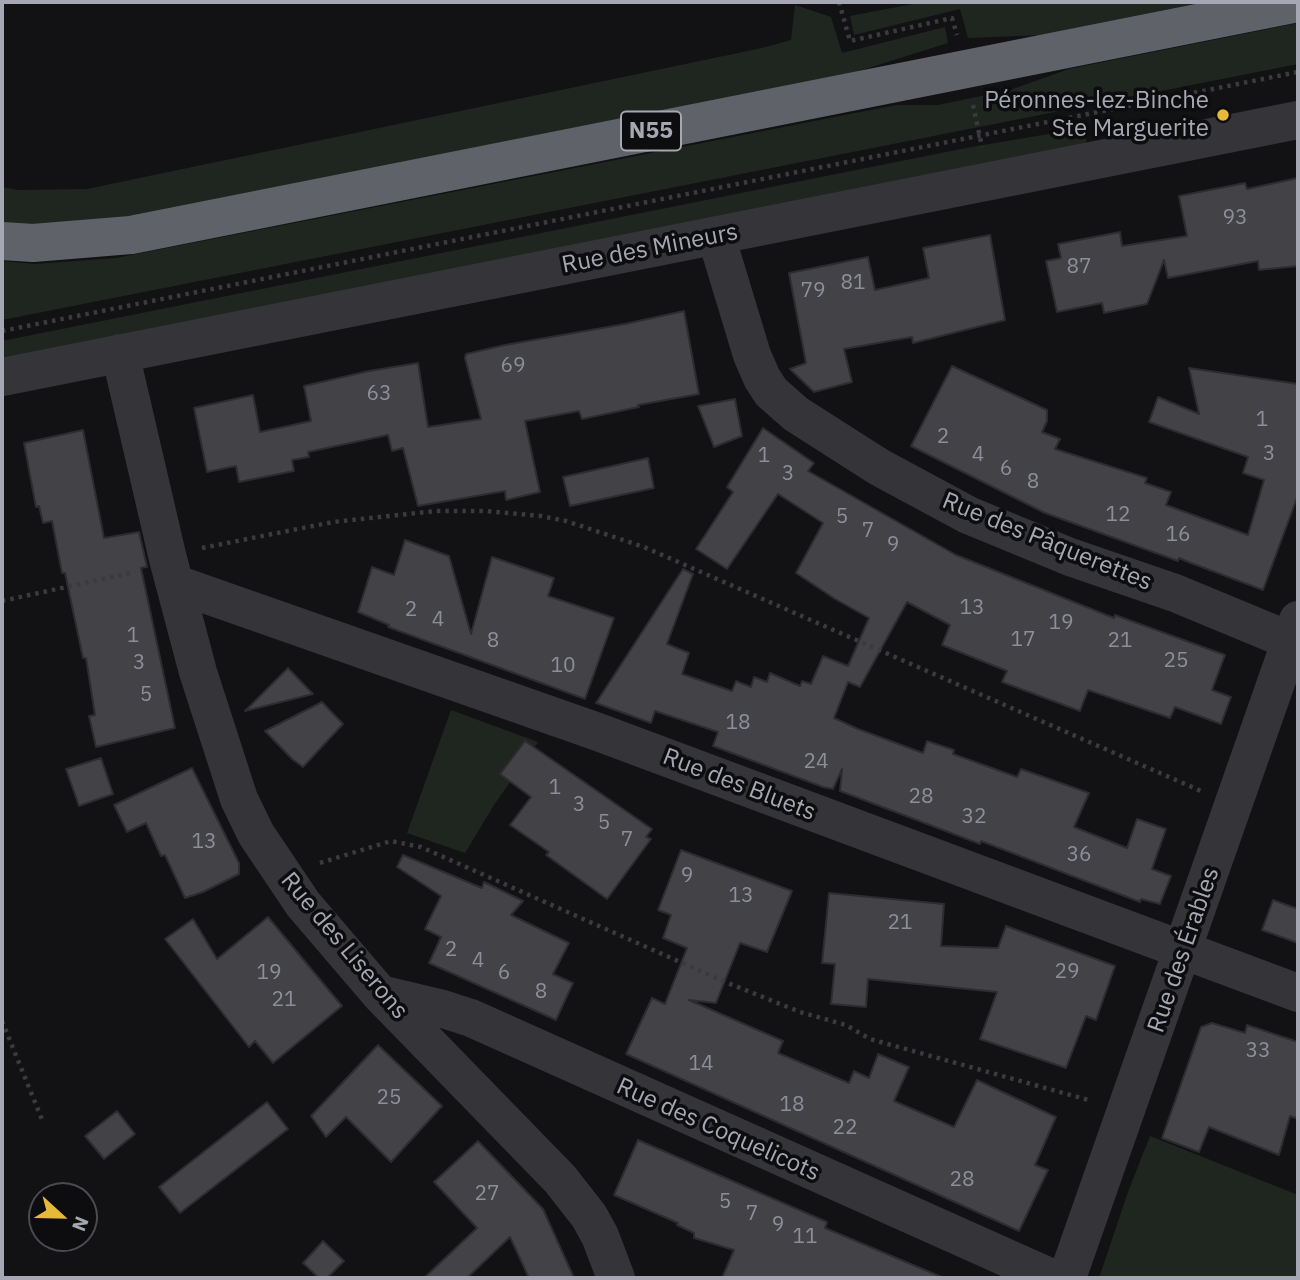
<!DOCTYPE html>
<html>
<head>
<meta charset="utf-8">
<style>
  body { margin:0 }
  #map { position:relative; width:1300px; height:1280px; overflow:hidden; background:#121214; font-family:"IBM Plex Sans",sans-serif }
  canvas { display:block }
  .frame { position:absolute; inset:0; border:4px solid #a5a8b3; pointer-events:none }
  .north { position:absolute; left:28px; top:1182px; width:70px; height:70px; box-sizing:border-box; background:#0d0d0f; border:2px solid #4a4b51; border-radius:50%; rotate:112deg; font-size:19px; font-weight:700; line-height:28px; text-align:center; color:#a5a8b3 }
  .north::after { content:''; display:block; margin:auto; width:24px; height:32px; background:#e6ba38; clip-path:polygon(50% 0,100% 100%,50% 72%,0 100%) }
</style>
</head>
<body>
<div id="map">
<canvas width="1300" height="1280"></canvas>
<div class="frame"></div>
<div class="north">N</div>
</div>
<script>
const context = document.querySelector('canvas').getContext('2d');
context.lineJoin = 'round';
function fillPath(path, color) { context.fillStyle = color; context.fill(path, 'evenodd'); }
const poly = rows => new Path2D(rows.map(r => 'M' + r).join(''));
function stroke(path, color, width, dash) { context.strokeStyle = color; context.lineWidth = width; context.lineCap = dash ? 'butt' : 'round'; context.setLineDash(dash || []); context.stroke(path); }
function write(font, color, halo, rows, align = 'center') {
  context.font = font + ' "IBM Plex Sans",sans-serif'; context.lineWidth = 7; context.setLineDash([]); context.textBaseline = 'middle'; context.strokeStyle = halo; context.fillStyle = color; for (const [text, x, y, turn = 0] of rows) {
    context.save(); context.translate(x, y); context.rotate((+turn || 0) * Math.PI / 180); context.textAlign = isNaN(turn) ? turn : align; if (halo) context.strokeText(text, 0, 0); context.fillText(text, 0, 0); context.restore();
  }
}
const green = poly([
  [923,2,1216,2,1043,35,968,38,960,9,854,35,850,16],
  [795,5,831,17,842,53,945,27,948,43,840,77,120,222,2,228,2,187,18,190,87,189,762,48,791,40],
  [1298,23,1298,64,2,320,2,261,35,264,116,258,896,105,938,105,1010,90,1069,69],
  [1084,128,1087,145,2,364,2,341,966,148],
  [451,710,538,742,494,805,465,853,407,833],
  [1150,1136,1298,1195,1298,1278,1099,1278,1128,1192]
]);
const building = poly([
  [1298,178,1298,266,1259,270,1258,261,1168,278,1164,260,1147,304,1104,313,1102,303,1057,312,1046,261,1061,258,1058,244,1120,232,1122,246,1187,236,1179,196,1245,183,1247,189,1298,178],
  [990,235,1005,320,913,343,912,337,844,349,852,382,814,392,790,369,806,363,789,273,868,257,875,290,929,278,923,248,990,235],
  [684,311,699,394,638,405,639,407,582,419,579,411,525,421,540,492,506,500,505,491,418,506,403,448,392,451,388,435,308,452,309,457,292,460,294,471,239,482,236,466,207,472,194,408,253,395,260,432,311,421,304,386,369,371,418,363,428,427,481,419,465,358,466,354,505,345,625,324,684,311],
  [952,366,1047,410,1047,421,1042,432,1060,439,1055,449,1147,478,1145,483,1171,492,1166,505,1248,535,1264,480,1243,473,1248,457,1149,422,1158,397,1199,414,1189,368,1298,384,1298,495,1263,590,1191,563,1179,558,1178,561,1045,513,911,446,952,366],
  [735,399,742,436,714,447,698,406,735,399],
  [763,428,814,463,808,471,956,555,1114,618,1115,615,1225,655,1212,690,1231,697,1221,724,1175,707,1170,718,1088,690,1080,711,1002,682,1007,671,942,645,950,625,907,602,860,687,848,682,834,718,858,729,923,753,927,741,954,750,953,754,1017,777,1021,769,1089,793,1074,827,1127,848,1137,819,1166,829,1152,869,1171,876,1160,904,1141,899,1140,902,981,841,980,844,840,791,842,769,833,789,823,787,713,746,718,732,655,711,651,723,596,703,683,569,693,574,667,644,689,653,682,674,732,691,736,681,751,687,754,677,767,682,770,673,800,686,802,681,811,684,823,656,848,666,869,618,835,599,796,573,823,523,778,494,727,569,696,549,733,492,727,487,763,428],
  [83,430,104,538,139,532,147,567,141,568,175,728,96,747,89,716,95,715,86,658,83,658,65,573,62,573,52,521,43,523,39,506,36,507,24,443,83,430],
  [648,458,654,488,570,506,563,477,648,458],
  [405,540,449,556,471,634,492,557,554,578,548,596,614,618,585,699,388,627,389,625,358,612,372,567,394,575,405,540],
  [288,668,313,694,245,711,288,668],
  [322,702,343,724,303,767,292,759,265,731,322,702],
  [525,741,652,829,646,837,651,839,607,899,546,855,549,852,510,825,531,797,500,774,525,741],
  [101,758,113,794,79,806,66,769,101,758],
  [192,768,239,863,239,874,203,892,185,898,165,855,161,856,146,823,127,832,114,805,192,768],
  [681,850,792,891,767,952,740,943,716,1003,689,1000,783,1041,778,1053,849,1083,854,1071,869,1078,878,1054,909,1067,894,1101,954,1127,977,1080,1056,1117,1035,1165,1048,1170,1019,1231,626,1054,652,998,665,1004,687,948,663,938,671,915,658,910,681,850],
  [403,855,482,888,484,882,523,901,511,915,569,943,553,974,573,983,556,1020,429,963,441,937,425,929,441,896,397,867,403,855],
  [829,893,944,904,941,946,998,948,1006,926,1115,966,1096,1020,1086,1016,1066,1068,980,1039,997,992,868,979,866,1007,831,1004,835,964,822,963,829,893],
  [1273,900,1298,909,1298,943,1262,930,1273,900],
  [268,917,342,1006,273,1063,255,1041,249,1047,165,939,193,919,217,959,268,917],
  [1212,1023,1245,1033,1247,1025,1298,1042,1298,1119,1290,1116,1279,1155,1209,1127,1199,1152,1162,1138,1201,1027,1212,1023],
  [378,1045,442,1106,391,1162,346,1117,326,1137,311,1116,378,1045],
  [267,1102,288,1129,180,1213,159,1187,267,1102],
  [117,1111,135,1134,104,1159,85,1136,117,1111],
  [638,1140,827,1222,825,1228,944,1278,722,1278,734,1250,694,1238,694,1233,677,1225,678,1223,614,1195,638,1140],
  [478,1141,543,1209,574,1278,529,1278,510,1237,467,1278,424,1278,477,1228,434,1182,478,1141],
  [323,1241,344,1261,327,1278,319,1278,303,1263,323,1241]
]);
const path = poly([
  [839,2,850,41,952,18,957,35],
  [973,105,982,147],
  [2,331,1298,72],
  [202,548,333,522,436,511,486,511,541,516,566,521,644,547,1201,791],
  [2,601,135,572],
  [320,863,391,841,421,847,723,981,800,1012,846,1025,870,1039,1092,1101],
  [2,1021,43,1122]
]);
const street = poly([
  [716,236,752,355,762,378,771,392,796,414,879,467,968,515,1070,557,1175,593,1298,644],
  [120,353,168,559,198,672,239,799,256,834,303,904,380,994,560,1179,589,1216,600,1236,616,1278],
  [2,377,1298,120],
  [176,584,598,732,1298,993],
  [380,994,443,1009,471,1018,1052,1278],
  [1067,1278,1298,620]
]);
const highway = poly([
  [2,241,33,243,131,235,1298,3]
]);
const markers = [
  [1223,115,7,"#e6ba38"]
];
const numberNames = [
  ["93",1235,218],
  ["87",1079,267],
  ["81",853,283],
  ["79",813,291],
  ["69",513,366],
  ["63",379,394],
  ["1",1262,420],
  ["2",943,437],
  ["3",1269,454],
  ["4",978,455],
  ["1",764,456],
  ["6",1006,469],
  ["3",788,474],
  ["8",1033,482],
  ["12",1118,515],
  ["5",842,517],
  ["7",868,531],
  ["16",1178,535],
  ["9",893,545],
  ["13",972,608],
  ["2",411,610],
  ["4",438,620],
  ["19",1061,623],
  ["1",133,636],
  ["17",1023,640],
  ["8",493,641],
  ["21",1120,641],
  ["25",1176,661],
  ["3",139,663],
  ["10",563,666],
  ["5",146,695],
  ["18",738,723],
  ["24",816,762],
  ["1",555,788],
  ["28",921,797],
  ["3",579,805],
  ["32",974,817],
  ["5",604,823],
  ["7",627,840],
  ["13",204,842],
  ["36",1079,855],
  ["9",687,876],
  ["13",741,896],
  ["21",900,923],
  ["2",451,950],
  ["4",478,961],
  ["29",1067,972],
  ["19",269,973],
  ["6",504,973],
  ["8",541,992],
  ["21",284,1000],
  ["33",1258,1051],
  ["14",701,1064],
  ["25",389,1098],
  ["18",792,1105],
  ["22",845,1128],
  ["28",962,1180],
  ["27",487,1194],
  ["5",725,1202],
  ["7",752,1214],
  ["9",778,1225],
  ["11",805,1237]
];
const shields = [
  [651,131,60]
];
const shieldNames = [
  ["N55",651,131]
];
const poiNames = [
  ["Péronnes-lez-Binche",1209,101],
  ["Ste Marguerite",1209,129]
];
const streetNames = [
  ["Rue des Mineurs",650,249,-11],
  ["Rue des Pâquerettes",1047,542,22],
  ["Rue des Bluets",739,785,21],
  ["Rue des Liserons",344,946,50],
  ["Rue des Érables",1184,950,-71],
  ["Rue des Coquelicots",718,1130,24]
];
fillPath(green, '#1f2620');
fillPath(building, '#424247');
stroke(building, '#2d2c30', 2);
stroke(path, '#3a3b3f', 4.5, [3.5, 5]);
stroke(street, '#343439', 38);
stroke(highway, '#606269', 38);
for (const [x, y, r, color] of markers) { const dot = new Path2D(); dot.arc(x, y, r, 0, 2 * Math.PI); context.fillStyle = color; context.fill(dot); stroke(dot, '#0d0d0f', 2.5); }
write('21px', '#8c8e98', null, numberNames);
for (const [x, y, w] of shields) { const box = new Path2D(); box.roundRect(x - w / 2, y - 19.5, w, 39, 5); context.fillStyle = '#0d0d0f'; context.fill(box); stroke(box, '#a5a8b3', 2); }
write('bold 23px', '#a5a8b3', null, shieldNames);
write('24px', '#a5a8b3', '#0d0d0f', poiNames, 'right');
write('24px', '#a5a8b3', '#0d0d0f', streetNames);
</script>
</body>
</html>
